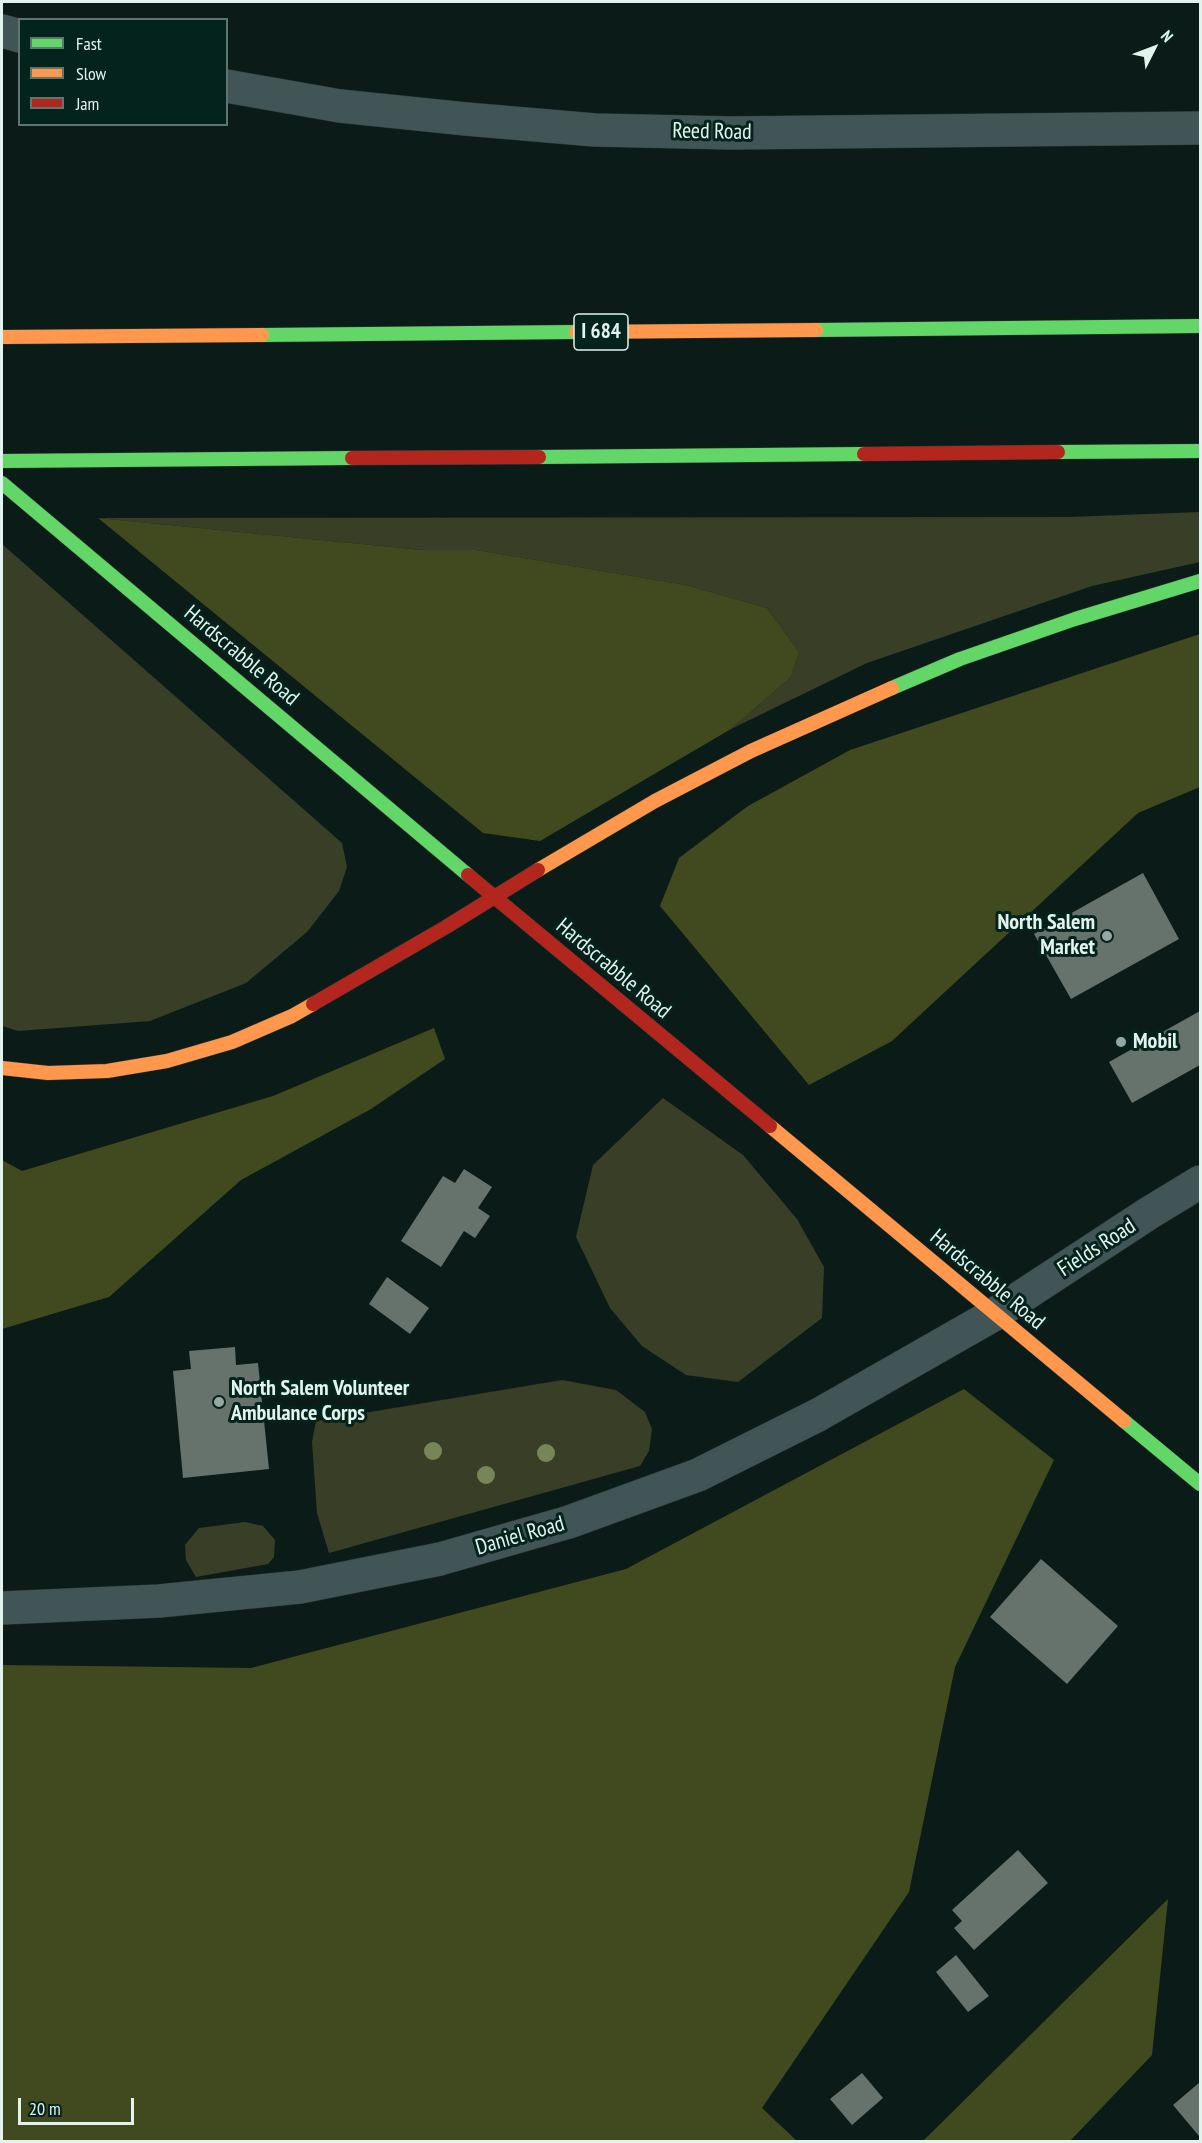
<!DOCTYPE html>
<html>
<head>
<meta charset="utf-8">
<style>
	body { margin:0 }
	#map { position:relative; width:1202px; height:2143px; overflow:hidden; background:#0b1c18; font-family:"PT Sans Narrow",sans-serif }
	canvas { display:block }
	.frame { position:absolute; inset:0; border:3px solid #e2f3ed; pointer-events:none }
	.legend { position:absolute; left:18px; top:18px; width:210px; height:108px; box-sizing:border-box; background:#04231c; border:2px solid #5d7670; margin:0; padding:8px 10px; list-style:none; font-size:18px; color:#e2f3ed }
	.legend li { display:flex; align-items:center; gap:12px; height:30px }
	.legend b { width:30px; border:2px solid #5d7670 }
	.north { position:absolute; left:1124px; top:18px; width:60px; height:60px; -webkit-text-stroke:4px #04231c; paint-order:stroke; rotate:48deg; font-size:16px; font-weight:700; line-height:24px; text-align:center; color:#e2f3ed }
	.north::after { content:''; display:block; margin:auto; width:21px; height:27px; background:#e2f3ed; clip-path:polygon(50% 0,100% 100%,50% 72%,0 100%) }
	.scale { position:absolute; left:18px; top:2098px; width:116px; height:27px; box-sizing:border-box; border:3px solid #e2f3ed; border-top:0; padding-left:8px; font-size:18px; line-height:21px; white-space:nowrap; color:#e2f3ed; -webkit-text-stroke:4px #04231c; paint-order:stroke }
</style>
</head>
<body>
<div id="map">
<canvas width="1202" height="2143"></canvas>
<div class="frame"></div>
<ul class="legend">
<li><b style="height:8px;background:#63d668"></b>Fast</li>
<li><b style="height:8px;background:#ff974d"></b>Slow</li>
<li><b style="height:8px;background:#b3261e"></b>Jam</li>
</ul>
<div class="north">N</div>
<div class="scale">20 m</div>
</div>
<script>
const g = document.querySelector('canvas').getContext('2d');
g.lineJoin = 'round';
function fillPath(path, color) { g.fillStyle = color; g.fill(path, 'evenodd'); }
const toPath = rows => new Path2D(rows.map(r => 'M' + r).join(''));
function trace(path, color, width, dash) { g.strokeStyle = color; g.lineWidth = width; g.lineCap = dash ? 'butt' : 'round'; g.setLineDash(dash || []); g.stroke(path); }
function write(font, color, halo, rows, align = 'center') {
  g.font = font + ' "PT Sans Narrow",sans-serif'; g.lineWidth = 6; g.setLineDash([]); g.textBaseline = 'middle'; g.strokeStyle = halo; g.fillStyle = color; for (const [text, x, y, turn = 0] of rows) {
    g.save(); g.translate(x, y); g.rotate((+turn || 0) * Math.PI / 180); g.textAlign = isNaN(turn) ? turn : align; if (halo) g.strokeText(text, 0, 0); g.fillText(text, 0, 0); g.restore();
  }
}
const green = toPath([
	[1200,512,1200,562,1092,586,867,663,731,729,791,677,799,652,767,608,686,585,476,550,422,550,98,518,1070,517],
	[2,544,342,843,347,867,339,891,307,932,246,983,150,1021,18,1031,2,1026],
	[663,1098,743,1155,797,1219,824,1267,822,1318,738,1382,686,1375,642,1346,610,1308,576,1237,593,1165],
	[562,1380,616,1390,645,1412,652,1429,649,1451,640,1466,329,1553,317,1513,312,1442,316,1421],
	[245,1522,263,1526,275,1540,274,1557,268,1564,196,1577,186,1560,185,1545,199,1528]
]);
const forest = toPath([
	[98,518,422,550,476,550,686,585,767,608,799,652,791,677,731,729,540,841,483,833],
	[1200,634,1200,787,1138,813,892,1041,809,1085,660,906,679,858,748,806,850,750],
	[434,1028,445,1059,371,1109,241,1180,109,1297,2,1329,2,1160,22,1171,273,1096],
	[964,1389,1054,1460,955,1667,909,1892,762,2108,797,2141,2,2141,2,1665,251,1668,626,1569],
	[1168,1899,1152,2055,1070,2141,923,2141]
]);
const building = toPath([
	[1143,873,1179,939,1071,999,1034,934],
	[1200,1011,1200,1065,1132,1103,1109,1062],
	[464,1169,492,1187,478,1208,490,1216,475,1238,464,1231,441,1267,401,1241,443,1176,455,1183],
	[387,1277,429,1308,410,1334,369,1304],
	[235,1347,236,1365,258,1363,269,1469,183,1478,173,1371,191,1369,189,1351],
	[1041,1559,1118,1626,1067,1684,990,1617],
	[1018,1850,1048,1883,974,1950,954,1928,962,1921,952,1910],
	[956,1955,989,1996,968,2012,936,1972],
	[862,2073,883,2098,852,2125,830,2099],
	[1200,2082,1200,2134,1199,2136,1173,2105]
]);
const street = toPath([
	[2,31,20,36],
	[226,86,340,106,466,119,595,130,732,133,1200,128],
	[2,1608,159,1601,300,1587,440,1559,569,1522,698,1475,818,1415,995,1314,1149,1213,1200,1182]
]);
const fast = toPath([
	[816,330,1200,326],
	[262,335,576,332],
	[1058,452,1200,451],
	[539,457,864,454],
	[2,461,352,458],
	[2,483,468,875],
	[892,688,960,659,1075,619,1200,581],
	[1124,1421,1200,1484]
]);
const slow = toPath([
	[576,332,816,330],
	[2,337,262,335],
	[538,870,655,801,751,751,892,688],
	[2,1068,48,1073,107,1071,167,1061,232,1042,292,1016,313,1004],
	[770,1126,1124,1421]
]);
const jam = toPath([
	[864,454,1058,452],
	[352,458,539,457],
	[468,875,770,1126],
	[313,1004,446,927,538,870]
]);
const trees = [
	[433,1451],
	[546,1453],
	[486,1475]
];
const markers = [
	[1107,936,6,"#97a8a2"],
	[1121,1042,6,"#97a8a2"],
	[219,1402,6,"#97a8a2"]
];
const shields = [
	[601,332,54]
];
const shieldNames = [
	["I 684",601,332]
];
const streetNames = [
	["Reed Road",712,132,1],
	["Hardscrabble Road",241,656,40],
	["Hardscrabble Road",613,969,40],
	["Fields Road",1097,1248,-33],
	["Hardscrabble Road",987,1280,40],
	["Daniel Road",520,1536,-16]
];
const poiNames = [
	["North Salem",1095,923,"right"],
	["Market",1095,948,"right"],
	["Mobil",1133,1042],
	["North Salem Volunteer",231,1389],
	["Ambulance Corps",231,1414]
];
fillPath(green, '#393f26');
fillPath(forest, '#414a1e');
fillPath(building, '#66726c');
trace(street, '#2b3835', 34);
trace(fast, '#2b3835', 15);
trace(slow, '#2b3835', 15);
trace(jam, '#2b3835', 15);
trace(street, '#415456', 33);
trace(fast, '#63d668', 14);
trace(slow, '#ff974d', 14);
trace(jam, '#b3261e', 14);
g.fillStyle = '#768658';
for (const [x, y] of trees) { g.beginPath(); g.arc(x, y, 9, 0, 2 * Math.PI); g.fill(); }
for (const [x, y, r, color] of markers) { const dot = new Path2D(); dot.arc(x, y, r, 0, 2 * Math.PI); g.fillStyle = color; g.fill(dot); trace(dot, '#04231c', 2); }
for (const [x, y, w] of shields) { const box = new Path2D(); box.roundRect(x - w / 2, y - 18, w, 36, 4.5); g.fillStyle = '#04231c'; g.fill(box); trace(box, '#e2f3ed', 1.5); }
write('bold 21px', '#e2f3ed', null, shieldNames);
write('22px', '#e2f3ed', '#04231c', streetNames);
write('bold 22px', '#e2f3ed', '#04231c', poiNames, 'left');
</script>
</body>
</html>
